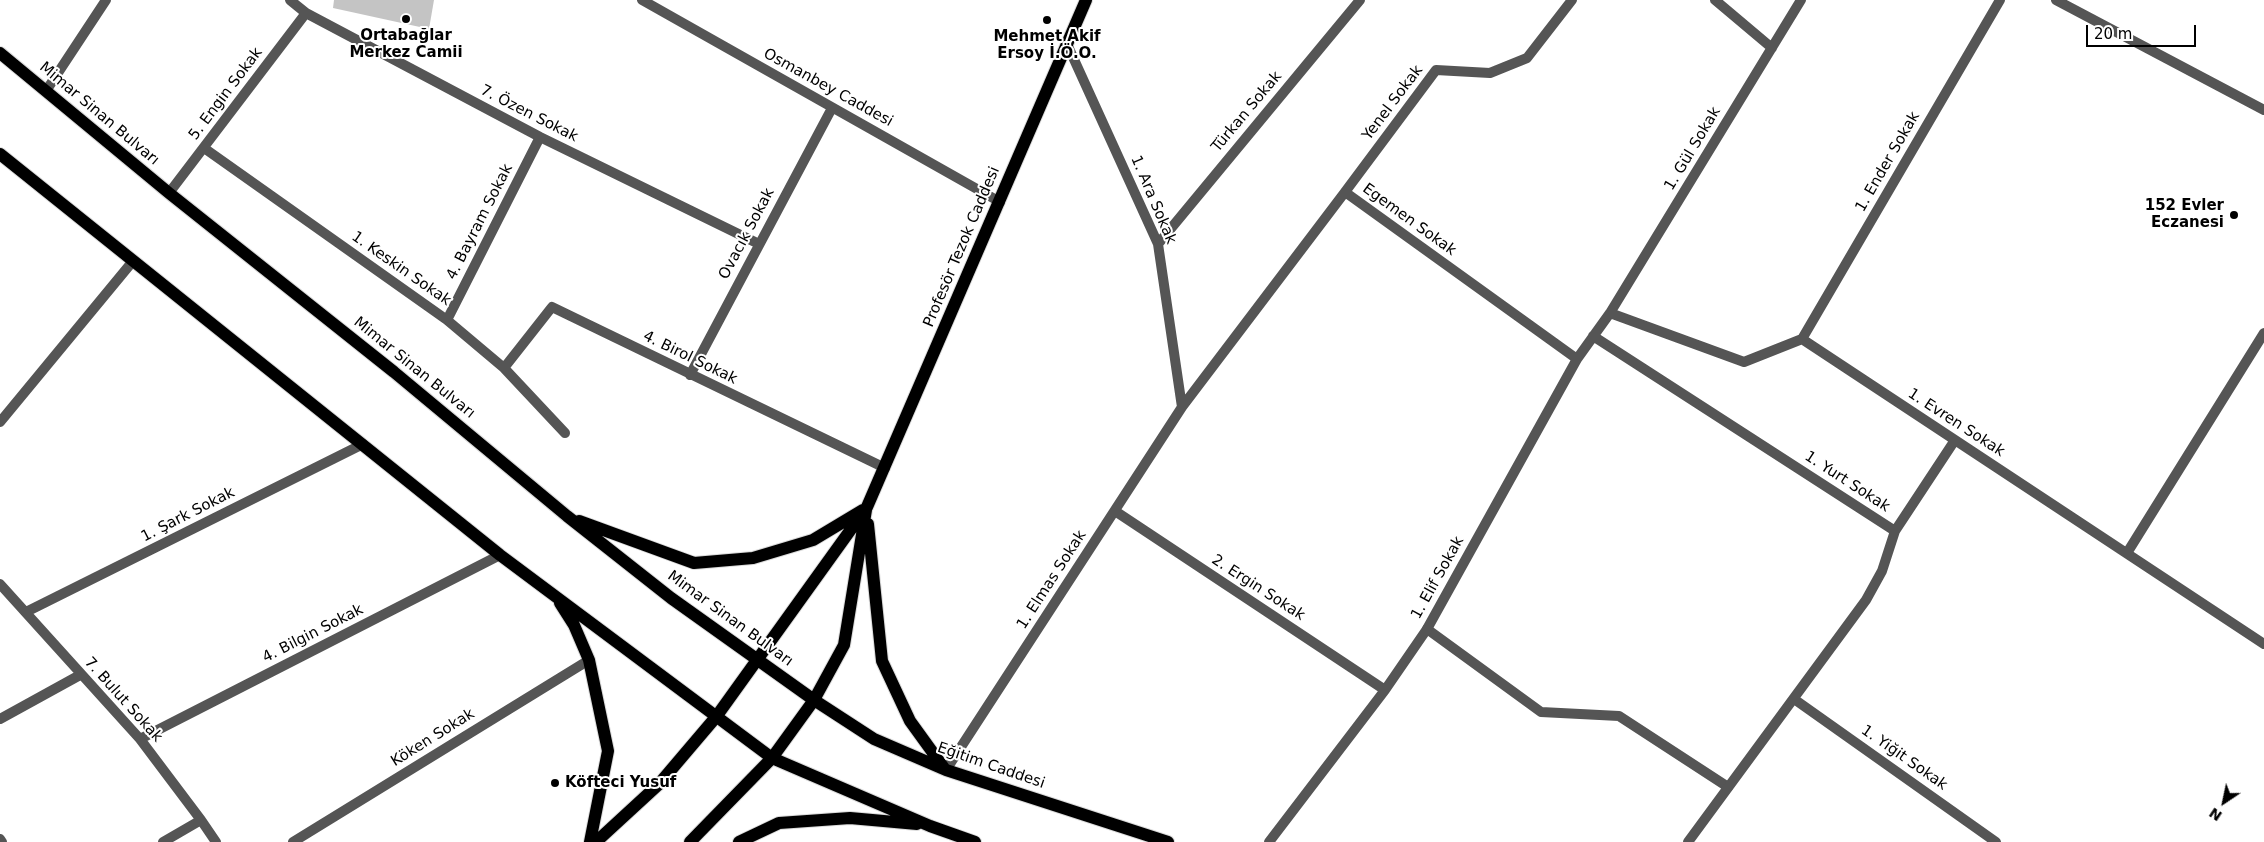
<!DOCTYPE html>
<html>
<head>
<meta charset="utf-8">
<style>
	body { margin:0 }
	#map { position:relative; width:2264px; height:842px; overflow:hidden; background:#fff; font-family:"DejaVu Sans",sans-serif }
	canvas { display:block }
	.north { position:absolute; left:2199px; top:777px; width:50px; height:50px; -webkit-text-stroke:4px #fff; paint-order:stroke; rotate:214deg; font-size:14px; font-weight:700; line-height:20px; text-align:center; color:#000 }
	.north::after { content:''; display:block; margin:auto; width:18px; height:22px; background:#000; clip-path:polygon(50% 0,100% 100%,50% 72%,0 100%) }
	.scale { position:absolute; left:2086px; top:25px; width:110px; height:22px; box-sizing:border-box; border:2px solid #000; border-top:0; padding-left:6px; font-size:15px; line-height:18px; white-space:nowrap; color:#000; -webkit-text-stroke:4px #fff; paint-order:stroke }
</style>
</head>
<body>
<div id="map">
<canvas width="2264" height="842"></canvas>
<div class="north">N</div>
<div class="scale">20 m</div>
</div>
<script>
const g = document.querySelector('canvas').getContext('2d');
g.lineJoin = 'round';
function fillPath(path, color) { g.fillStyle = color; g.fill(path, 'evenodd'); }
const toPath = rows => new Path2D(rows.map(r => 'M' + r).join(''));
function trace(path, color, width, dash) { g.strokeStyle = color; g.lineWidth = width; g.lineCap = dash ? 'butt' : 'round'; g.setLineDash(dash || []); g.stroke(path); }
function write(font, color, halo, rows, align = 'center') {
  g.font = font + ' "DejaVu Sans",sans-serif'; g.lineWidth = 4; g.setLineDash([]); g.textBaseline = 'middle'; g.strokeStyle = halo; g.fillStyle = color; for (const [text, x, y, turn = 0] of rows) {
    g.save(); g.translate(x, y); g.rotate((+turn || 0) * Math.PI / 180); g.textAlign = isNaN(turn) ? turn : align; if (halo) g.strokeText(text, 0, 0); g.fillText(text, 0, 0); g.restore();
  }
}
const building = toPath([
	[334,0,434,0,429,29,333,8]
]);
const lane = toPath([
	[1427,629,1541,712,1619,716,1728,787]
]);
const street = toPath([
	[290,0,306,13,540,137,759,244],
	[642,0,1000,202],
	[1715,0,1772,48],
	[2056,0,2264,110],
	[1067,44,1158,244,1182,407],
	[46,91,106,0],
	[204,148,447,320,504,368,565,433],
	[1345,192,1436,70,1490,73,1527,58,1572,0],
	[169,193,306,13],
	[1158,244,1360,0],
	[1610,313,1744,362,1802,339,2264,644],
	[447,320,540,137],
	[1593,336,1895,531,1882,571,1866,600,1688,842],
	[1802,339,2000,0],
	[504,368,552,307,885,468],
	[690,375,832,108],
	[0,422,133,261],
	[1115,511,1385,690],
	[1895,531,1955,440],
	[2127,553,2264,333],
	[0,584,140,739,201,820,216,842],
	[26,612,363,444],
	[1794,699,1996,842],
	[0,719,80,675],
	[140,739,500,555],
	[946,770,1182,407,1345,192,1577,359],
	[0,839,2,842],
	[163,842,201,820],
	[293,842,589,660],
	[1269,842,1385,690,1427,629,1577,359,1610,313,1801,0]
]);
const primary = toPath([
	[0,53,169,193,394,372,567,516,671,598,814,700,874,739,946,770,1168,842],
	[0,154,500,555,772,758,930,826,975,842],
	[579,521,694,563,753,558,813,540,863,510],
	[868,524,882,661,910,721,944,768],
	[560,603,574,625,589,660,608,751,590,842],
	[596,842,659,784,716,717,867,507,1086,0],
	[690,842,772,758,814,700,844,645,866,510],
	[739,842,779,823,850,818,917,824]
]);
const markers = [
	[406,19,5,"#000"],
	[1047,20,5,"#000"],
	[2234,215,5,"#000"],
	[555,783,5,"#000"]
];
const poiNames = [
	["Ortabağlar",406,36],
	["Merkez Camii",406,53],
	["Mehmet Akif",1047,37],
	["Ersoy İ.Ö.O.",1047,54],
	["152 Evler",2224,206,"right"],
	["Eczanesi",2224,223,"right"],
	["Köfteci Yusuf",565,783,"left"]
];
const streetNames = [
	["Osmanbey Caddesi",828,88,29],
	["5. Engin Sokak",226,94,-53],
	["Yenel Sokak",1393,103,-53],
	["Türkan Sokak",1247,112,-50],
	["Mimar Sinan Bulvarı",99,114,40],
	["7. Özen Sokak",529,114,27],
	["1. Gül Sokak",1693,149,-59],
	["1. Ender Sokak",1888,162,-60],
	["1. Ara Sokak",1153,200,67],
	["Egemen Sokak",1409,220,36],
	["4. Bayram Sokak",480,222,-63],
	["Ovacık Sokak",747,234,-62],
	["Profesör Tezok Caddesi",962,247,-67],
	["1. Keskin Sokak",401,269,35],
	["4. Birol Sokak",690,358,26],
	["Mimar Sinan Bulvarı",414,368,39],
	["1. Evren Sokak",1956,423,33],
	["1. Yurt Sokak",1847,482,33],
	["1. Şark Sokak",188,515,-27],
	["1. Elif Sokak",1438,578,-61],
	["1. Elmas Sokak",1052,580,-57],
	["2. Ergin Sokak",1258,588,33],
	["Mimar Sinan Bulvarı",730,619,36],
	["4. Bilgin Sokak",313,634,-27],
	["7. Bulut Sokak",123,700,48],
	["Köken Sokak",433,738,-32],
	["1. Yiğit Sokak",1904,758,35],
	["Eğitim Caddesi",991,766,19]
];
fillPath(building, '#c4c4c4');
trace(primary, '#dbdbdb', 14);
trace(lane, '#555', 10);
trace(street, '#555', 10);
trace(primary, '#000', 12);
for (const [x, y, r, color] of markers) { const dot = new Path2D(); dot.arc(x, y, r, 0, 2 * Math.PI); g.fillStyle = color; g.fill(dot); trace(dot, '#fff', 2); }
write('bold 15px', '#000', '#fff', poiNames);
write('15px', '#000', '#fff', streetNames);
</script>
</body>
</html>
